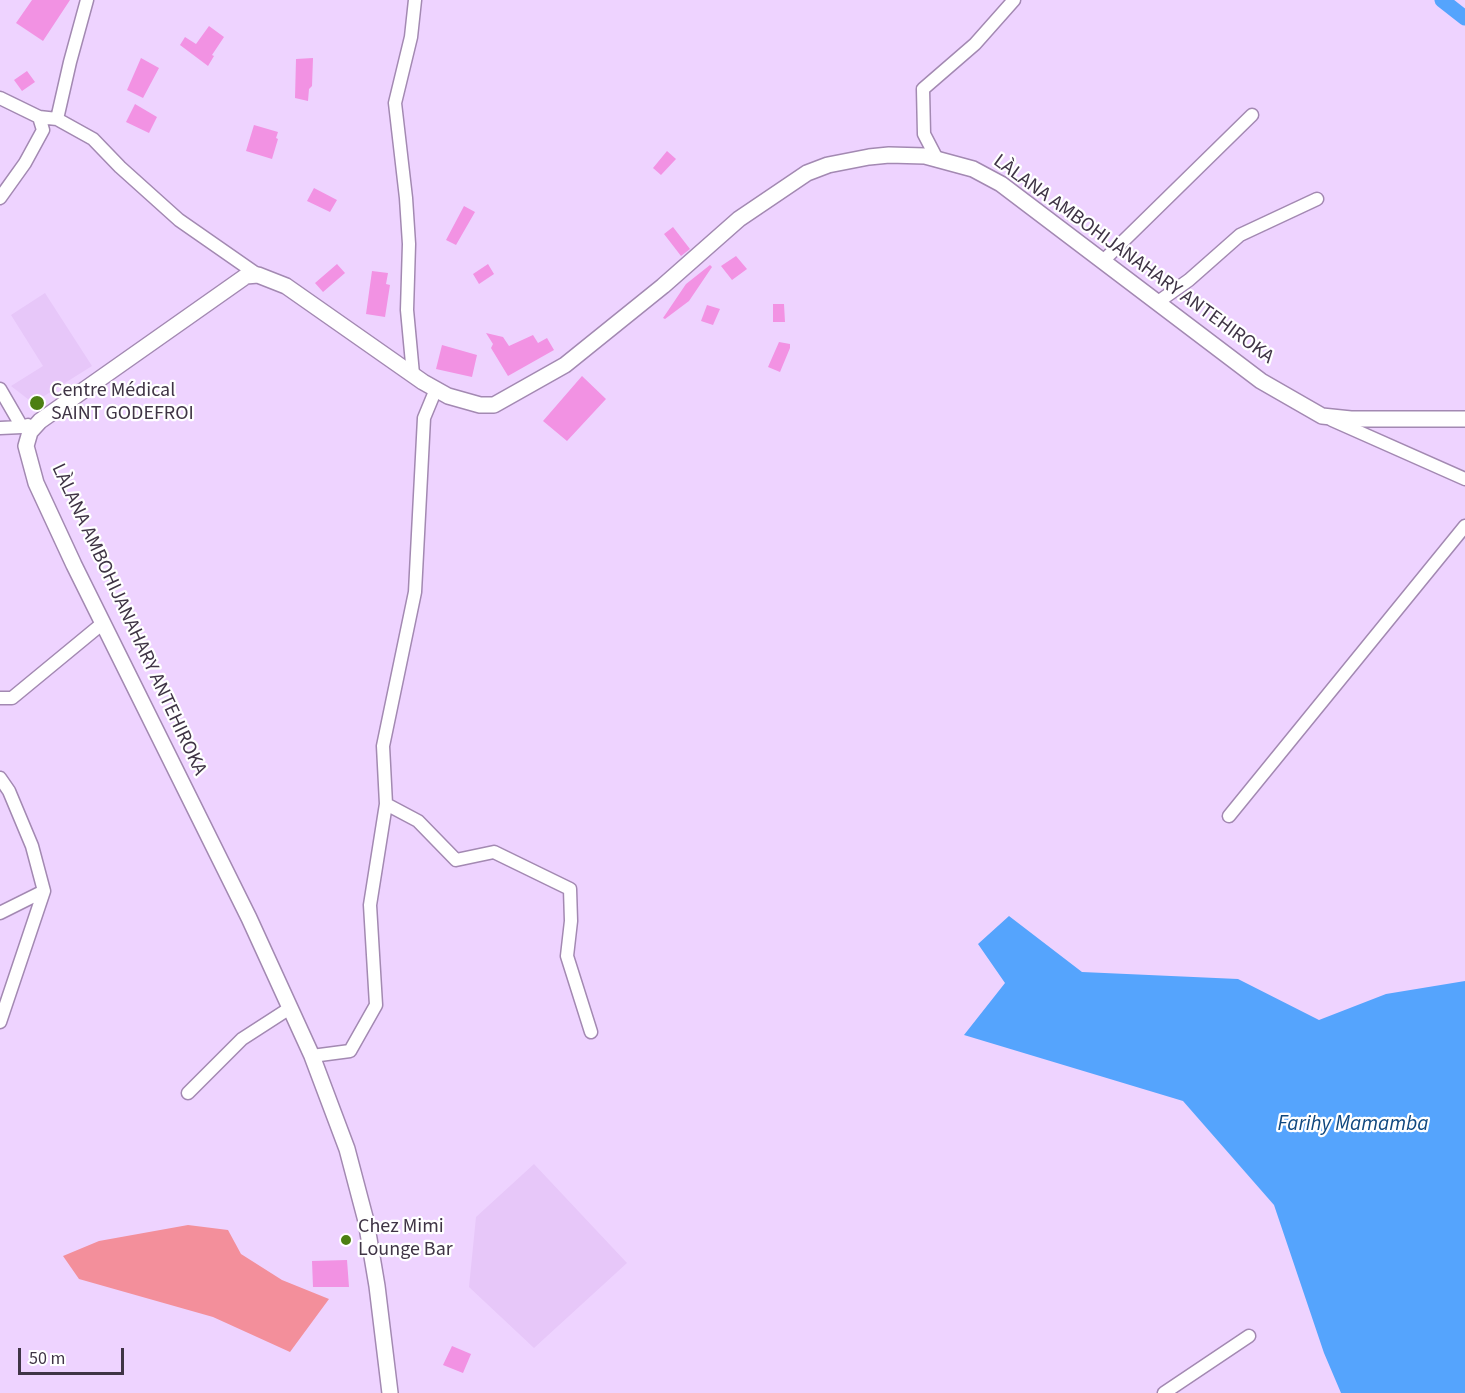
<!DOCTYPE html>
<html>
<head>
<meta charset="utf-8">
<style>
	body { margin:0 }
	#map { position:relative; width:1465px; height:1393px; overflow:hidden; background:#eed3ff; font-family:"Source Sans 3",sans-serif }
	canvas { display:block }
	.scale { position:absolute; left:18px; top:1348px; width:106px; height:27px; box-sizing:border-box; border:3px solid #3f3445; border-top:0; padding-left:8px; font-size:18px; line-height:21px; white-space:nowrap; color:#3f3445; -webkit-text-stroke:4px #fff; paint-order:stroke }
</style>
</head>
<body>
<div id="map">
<canvas width="1465" height="1393"></canvas>
<div class="scale">50 m</div>
</div>
<script>
const g = document.querySelector('canvas').getContext('2d');
g.lineJoin = 'round';
function fillPath(path, color) { g.fillStyle = color; g.fill(path, 'evenodd'); }
const toPath = rows => new Path2D(rows.map(r => 'M' + r).join(''));
function trace(path, color, width, dash) { g.strokeStyle = color; g.lineWidth = width; g.lineCap = dash ? 'butt' : 'round'; g.setLineDash(dash || []); g.stroke(path); }
function write(font, color, halo, rows, align = 'center') {
  g.font = font + ' "Source Sans 3",sans-serif'; g.lineWidth = 4.5; g.setLineDash([]); g.textBaseline = 'middle'; g.strokeStyle = halo; g.fillStyle = color; for (const [text, x, y, turn = 0] of rows) {
    g.save(); g.translate(x, y); g.rotate((+turn || 0) * Math.PI / 180); g.textAlign = isNaN(turn) ? turn : align; if (halo) g.strokeText(text, 0, 0); g.fillText(text, 0, 0); g.restore();
  }
}
const built = toPath([
	[45,293,92,366,33,403,11,386,43,366,11,315],
	[534,1164,627,1263,534,1348,469,1287,476,1217]
]);
const forest = toPath([
	[188,1225,228,1230,241,1254,282,1280,329,1299,290,1352,213,1317,79,1279,63,1256,99,1241]
]);
const water = toPath([
	[1009,916,1082,972,1238,979,1319,1020,1386,994,1465,981,1465,1393,1341,1393,1324,1353,1274,1205,1183,1101,964,1035,1005,983,978,944]
]);
const canal = toPath([
	[1442,0,1465,18]
]);
const building = toPath([
	[32,0,70,0,43,41,16,23],
	[209,26,224,37,212,55,214,56,208,66,180,45,185,37,196,44],
	[141,58,159,68,143,98,127,90],
	[313,58,312,86,309,89,308,101,295,98,296,59],
	[27,71,35,82,22,91,14,80],
	[135,104,157,117,149,133,126,122],
	[254,125,278,132,276,138,278,139,272,159,246,151],
	[667,151,676,159,661,175,653,168],
	[314,188,337,200,330,212,307,201],
	[464,206,475,212,456,245,446,240],
	[673,227,690,249,681,256,664,234],
	[736,256,747,269,732,280,721,266],
	[337,264,345,273,323,292,315,283],
	[488,264,494,274,479,284,473,274],
	[710,265,712,267,689,301,665,319,663,318,686,284],
	[372,271,388,273,386,284,390,285,385,317,366,314],
	[773,304,784,304,785,322,773,322],
	[707,305,720,309,713,325,701,321],
	[486,333,503,337,509,346,533,335,538,343,547,338,554,350,508,376,491,348,493,344],
	[779,342,790,344,790,348,780,372,768,367],
	[442,345,477,355,472,377,436,369],
	[582,376,606,399,567,441,543,421],
	[347,1260,349,1287,313,1287,312,1261],
	[452,1346,471,1354,463,1373,443,1365]
]);
const minor = toPath([
	[0,98,39,117,57,119,93,139,120,167,179,220,258,275],
	[57,119,70,62,87,0],
	[937,159,924,134,923,89,975,44,1014,0],
	[0,198,25,163,43,130,39,117],
	[1103,261,1252,115],
	[1158,302,1189,280,1240,235,1317,199],
	[413,374,407,310,409,244,406,198,395,103,411,37,415,0],
	[0,389,22,427],
	[1332,420,1465,479],
	[0,428,22,427,28,425],
	[0,698,12,698,103,623],
	[0,778,9,791,32,846,44,891,0,1022],
	[386,804,418,821,456,860,494,852,570,889,571,921,567,956,591,1032],
	[1229,816,1465,526],
	[0,913,44,891],
	[312,1056,350,1051,376,1005,370,905,386,804,383,746,415,592,424,418,436,389],
	[188,1093,242,1039,290,1008],
	[1164,1393,1249,1336]
]);
const tertiary = toPath([
	[390,1393,377,1286,366,1221,347,1149,312,1056,249,918,74,565,36,483,26,446,30,432,40,421,246,276,258,275,286,286,423,382,448,396,480,405,494,405,565,365,663,286,739,219,807,173,828,165,869,157,889,155,925,156,973,169,1001,184,1261,381,1322,416,1351,419,1465,419]
]);
const markers = [
	[37,403,8,"#4c7f12"],
	[346,1240,6,"#4c7f12"]
];
const streetNames = [
	["LÀLANA AMBOHIJANAHARY ANTEHIROKA",1133,260,36],
	["LÀLANA AMBOHIJANAHARY ANTEHIROKA",128,620,65]
];
const poiNames = [
	["Centre Médical",51,392],
	["SAINT GODEFROI",51,415],
	["Chez Mimi",358,1228],
	["Lounge Bar",358,1251]
];
const waterNames = [
	["Farihy Mamamba",1353,1125]
];
fillPath(built, '#e7c7f9');
fillPath(forest, '#f38f9b');
fillPath(water, '#55a4fd');
trace(canal, '#55a4fd', 15);
fillPath(building, '#f292e3');
trace(minor, '#a389b2', 15);
trace(tertiary, '#a389b2', 18);
trace(minor, '#fff', 12);
trace(tertiary, '#fff', 15);
for (const [x, y, r, color] of markers) { const dot = new Path2D(); dot.arc(x, y, r, 0, 2 * Math.PI); g.fillStyle = color; g.fill(dot); trace(dot, '#fff', 2); }
write('20px', '#3f3445', '#fff', streetNames);
write('20px', '#3f3445', '#fff', poiNames, 'left');
write('italic 21px', '#10487f', '#fff', waterNames);
</script>
</body>
</html>
